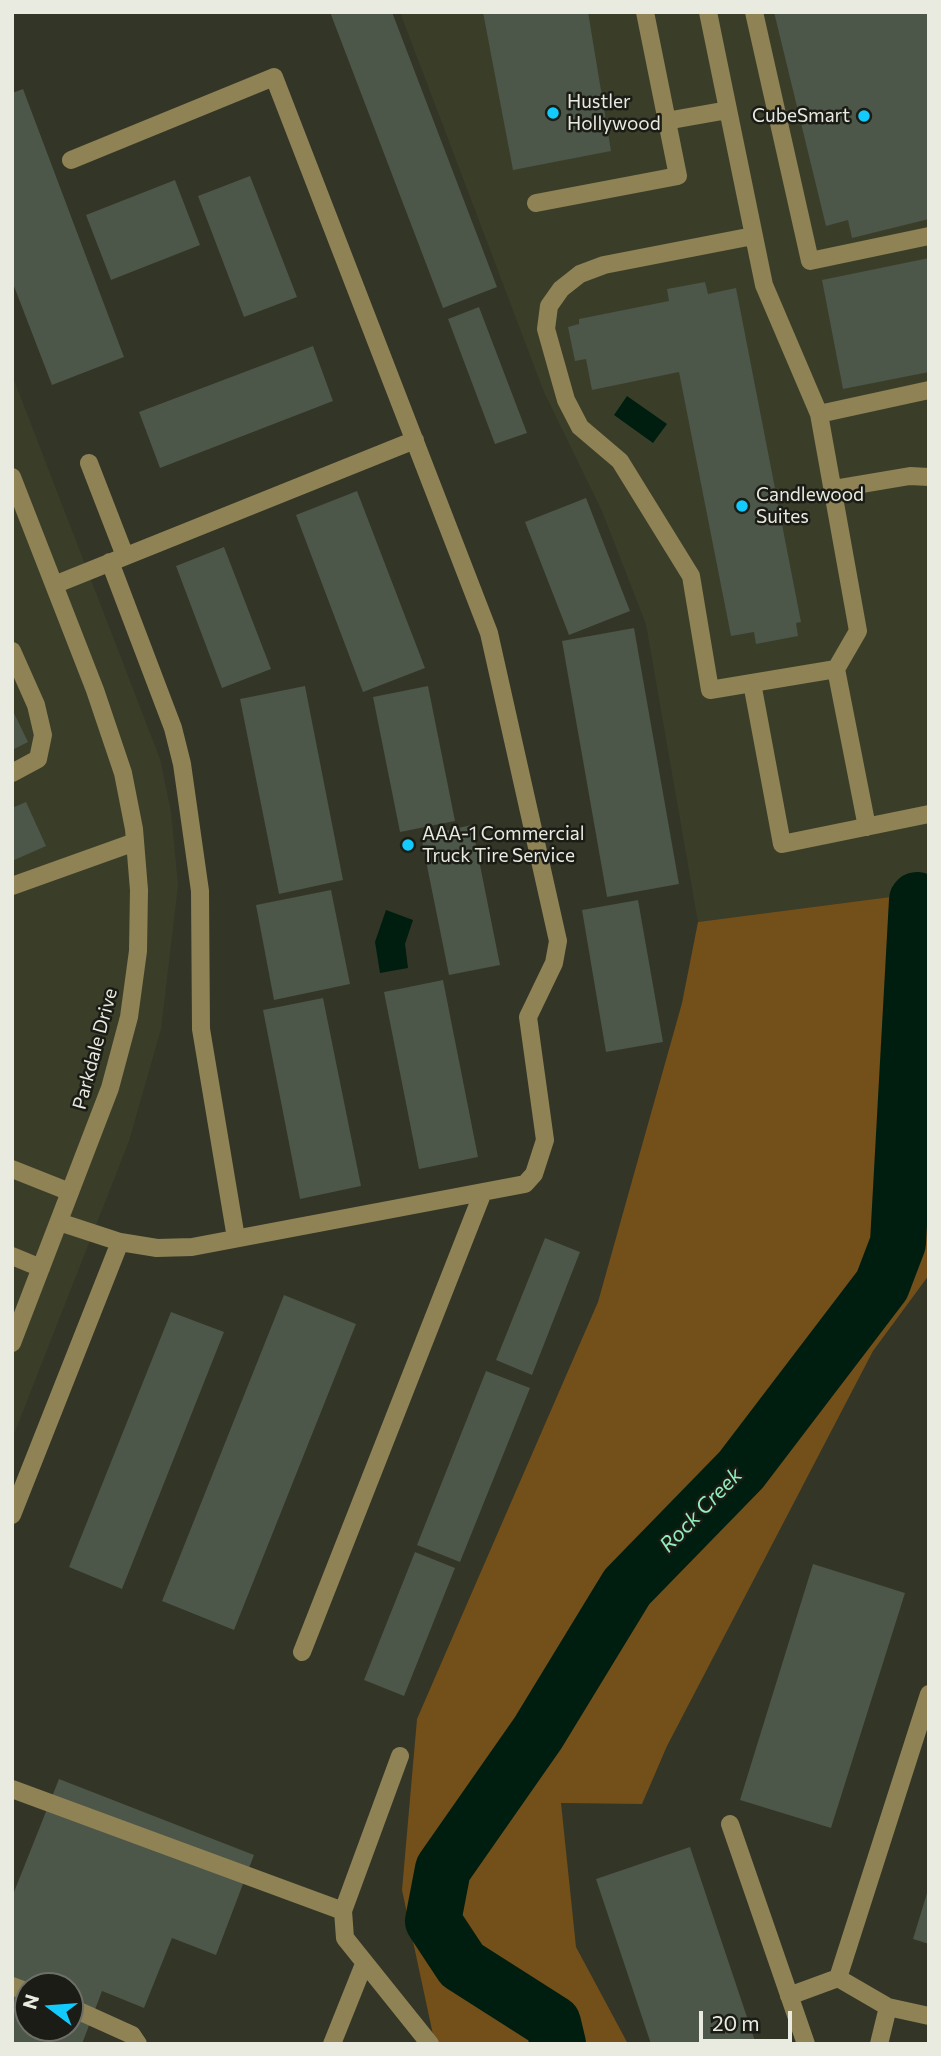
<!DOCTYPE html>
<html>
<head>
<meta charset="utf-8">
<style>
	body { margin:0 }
	#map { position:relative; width:941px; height:2056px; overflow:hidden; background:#333527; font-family:Commissioner,sans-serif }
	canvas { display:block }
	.frame { position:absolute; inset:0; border:14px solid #e9ebe1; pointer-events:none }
	.north { position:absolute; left:14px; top:1972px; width:70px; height:70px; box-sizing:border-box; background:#1b1c15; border:2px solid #6d6f67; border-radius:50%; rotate:286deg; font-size:19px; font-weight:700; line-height:28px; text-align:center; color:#e9ebe1 }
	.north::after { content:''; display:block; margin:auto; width:24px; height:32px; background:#12cafb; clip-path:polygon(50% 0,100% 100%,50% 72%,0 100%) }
	.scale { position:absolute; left:699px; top:2011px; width:93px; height:32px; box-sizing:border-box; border:4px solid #e9ebe1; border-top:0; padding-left:9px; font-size:21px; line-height:24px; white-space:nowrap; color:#e9ebe1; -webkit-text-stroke:5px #1b1c15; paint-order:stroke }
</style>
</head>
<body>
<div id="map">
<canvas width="941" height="2056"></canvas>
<div class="frame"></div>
<div class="north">N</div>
<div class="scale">20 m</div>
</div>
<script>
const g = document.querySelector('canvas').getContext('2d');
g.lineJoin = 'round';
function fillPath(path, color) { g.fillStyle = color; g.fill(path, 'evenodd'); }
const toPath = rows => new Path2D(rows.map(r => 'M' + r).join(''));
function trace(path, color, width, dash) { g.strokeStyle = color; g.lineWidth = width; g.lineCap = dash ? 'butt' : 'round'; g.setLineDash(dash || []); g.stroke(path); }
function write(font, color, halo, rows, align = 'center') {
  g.font = font + ' Commissioner,sans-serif'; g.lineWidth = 5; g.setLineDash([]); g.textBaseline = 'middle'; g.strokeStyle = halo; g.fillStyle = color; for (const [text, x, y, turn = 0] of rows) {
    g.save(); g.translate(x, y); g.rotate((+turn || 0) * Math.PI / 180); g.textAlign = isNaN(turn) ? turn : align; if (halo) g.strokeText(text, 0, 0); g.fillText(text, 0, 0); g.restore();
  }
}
const built = toPath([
	[400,12,929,12,929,892,698,922,646,624,602,511,544,392],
	[12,375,160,759,171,812,178,885,161,1029,129,1141,12,1439]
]);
const green = toPath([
	[929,892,929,1275,873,1351,667,1746,642,1804,561,1803,576,1947,628,2044,435,2044,402,1890,417,1719,598,1302,682,1003,698,922]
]);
const water = toPath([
	[627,396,667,424,653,443,614,415],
	[386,910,413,920,405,944,408,968,380,973,375,942]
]);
const river = toPath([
	[558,2044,553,2023,462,1965,433,1921,443,1869,538,1733,627,1587,741,1470,882,1285,898,1243,917,900]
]);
const building = toPath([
	[330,12,392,12,497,287,443,308],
	[483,12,588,12,611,151,513,170],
	[774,12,929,12,929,219,852,238,848,220,826,226],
	[23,89,124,357,52,385,12,281,12,93],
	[250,176,297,297,244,317,198,196],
	[175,180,200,245,111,280,86,215],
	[929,258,929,372,843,389,822,280],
	[705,282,708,294,736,288,801,622,796,623,798,636,756,644,754,632,731,636,679,372,592,390,586,359,575,361,568,327,579,324,579,319,669,301,667,289],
	[479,307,527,433,495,444,448,319],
	[313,346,333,401,160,468,139,412],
	[357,491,425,668,363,692,296,515],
	[586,498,630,611,569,635,525,522],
	[224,547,271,669,222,688,176,566],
	[634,628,679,884,607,897,562,641],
	[305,686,343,880,279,894,240,699],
	[428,686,455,821,400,832,373,697],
	[12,709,28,742,12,750],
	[26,802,46,846,12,861,12,808],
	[472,825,500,965,449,975,421,836],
	[331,890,350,984,274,1000,256,905],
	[638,900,663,1042,606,1052,582,910],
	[443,980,478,1157,419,1169,384,992],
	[323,998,361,1186,300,1199,263,1010],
	[545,1238,580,1252,532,1375,496,1360],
	[284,1295,356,1324,234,1630,162,1601],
	[171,1312,224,1332,122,1589,69,1567],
	[486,1371,530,1388,460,1562,417,1545],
	[415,1552,455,1568,404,1696,364,1680],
	[813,1564,905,1593,831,1828,740,1800],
	[59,1779,254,1855,216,1955,172,1938,144,2008,102,1991,82,2044,12,2044,12,1897],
	[28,1986,70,1986,70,2028,28,2028],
	[690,1847,756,2044,651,2044,596,1879],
	[928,1890,929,1890,929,1944,913,1939]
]);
const minor = toPath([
	[708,12,764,285,819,414,858,631,836,669,867,827],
	[754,12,810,261,929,236],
	[666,121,728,110],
	[536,203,678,176,645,12],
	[753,236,604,265,580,274,561,289,549,306,546,329,566,400,580,427,620,461,691,576,710,690,836,669],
	[819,414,929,390],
	[89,463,125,556],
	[12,477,95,690,123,773,134,829,139,890,138,951,129,1017,110,1088,12,1343],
	[833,489,910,476,929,477],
	[110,562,173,728,182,764,200,891,201,1029,236,1238],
	[54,585,415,440],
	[12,651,36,705,43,735,38,759,12,773],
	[752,683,782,844,929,814],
	[12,886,135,842],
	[12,1169,70,1192],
	[59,1222,120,1242,157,1248,192,1247,525,1184,534,1174,545,1140,528,1017,554,963,558,941,489,633,274,77,71,160],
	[12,1256,41,1268],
	[12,1515,120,1242],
	[302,1652,483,1192],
	[929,1694,838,1978,888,2007,929,2016],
	[400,1756,343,1911,345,1938,430,2044],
	[12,1789,343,1911],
	[730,1824,806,2044],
	[12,1986,28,1992],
	[789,1996,838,1978],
	[70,2007,132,2035,138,2044],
	[332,2044,364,1964],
	[879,2044,888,2007]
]);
const markers = [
	[553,113,7,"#12cafb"],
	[864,116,7,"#12cafb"],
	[742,506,7,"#12cafb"],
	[408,845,7,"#12cafb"]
];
const poiNames = [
	["Hustler",567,102],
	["Hollywood",567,124],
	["CubeSmart",850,116,"right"],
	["Candlewood",756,495],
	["Suites",756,517],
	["AAA-1 Commercial",422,834],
	["Truck Tire Service",422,856]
];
const streetNames = [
	["Parkdale Drive",95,1049,-75]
];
const waterNames = [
	["Rock Creek",701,1510,-46]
];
fillPath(built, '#3a3e29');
fillPath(green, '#734f1a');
fillPath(water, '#001e0f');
trace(river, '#001e0f', 56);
fillPath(building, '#4c5649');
trace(minor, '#8f8255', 18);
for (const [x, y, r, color] of markers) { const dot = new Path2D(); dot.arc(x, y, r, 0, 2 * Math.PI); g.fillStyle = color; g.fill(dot); trace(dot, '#1b1c15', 2.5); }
write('19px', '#e9ebe1', '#1b1c15', poiNames, 'left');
write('19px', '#e9ebe1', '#1b1c15', streetNames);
write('italic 21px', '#92eebc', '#1b1c15', waterNames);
</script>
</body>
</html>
